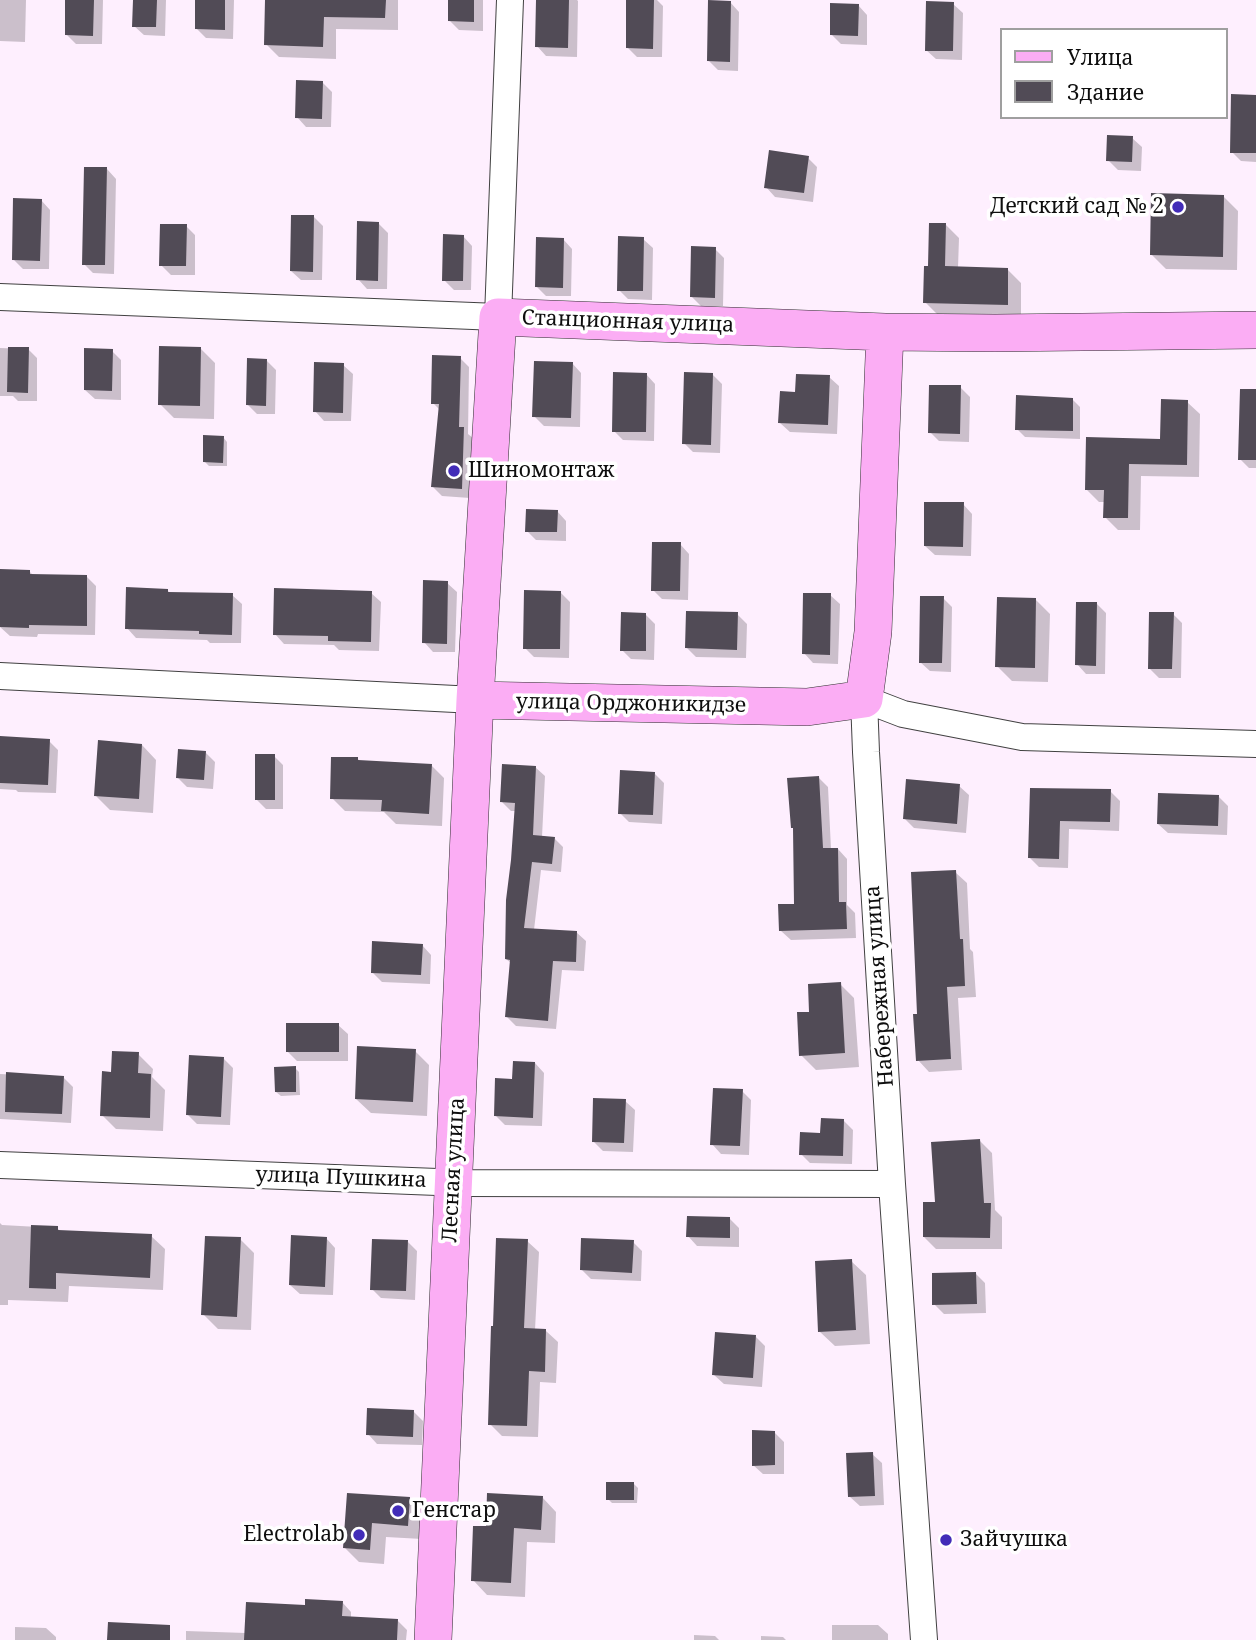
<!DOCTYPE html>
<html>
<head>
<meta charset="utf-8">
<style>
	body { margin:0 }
	#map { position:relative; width:1256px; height:1640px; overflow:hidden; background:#feeffe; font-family:"Noto Serif",serif }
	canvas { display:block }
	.legend { position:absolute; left:1000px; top:28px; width:228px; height:91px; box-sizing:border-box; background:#fff; border:2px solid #9f9f9f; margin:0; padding:9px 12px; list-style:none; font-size:21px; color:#0e0e0e }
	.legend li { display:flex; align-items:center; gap:14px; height:35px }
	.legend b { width:35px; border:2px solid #9f9f9f }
</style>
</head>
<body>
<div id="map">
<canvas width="1256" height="1640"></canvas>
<ul class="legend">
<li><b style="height:9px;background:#fbadf4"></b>Улица</li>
<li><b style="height:19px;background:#514b56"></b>Здание</li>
</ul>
</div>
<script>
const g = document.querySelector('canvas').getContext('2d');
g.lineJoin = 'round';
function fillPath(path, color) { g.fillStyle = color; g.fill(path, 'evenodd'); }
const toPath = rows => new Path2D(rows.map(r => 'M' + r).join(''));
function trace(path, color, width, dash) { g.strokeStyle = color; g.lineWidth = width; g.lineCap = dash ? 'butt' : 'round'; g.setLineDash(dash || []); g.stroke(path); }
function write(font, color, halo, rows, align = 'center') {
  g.font = font + ' "Noto Serif",serif'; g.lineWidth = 7; g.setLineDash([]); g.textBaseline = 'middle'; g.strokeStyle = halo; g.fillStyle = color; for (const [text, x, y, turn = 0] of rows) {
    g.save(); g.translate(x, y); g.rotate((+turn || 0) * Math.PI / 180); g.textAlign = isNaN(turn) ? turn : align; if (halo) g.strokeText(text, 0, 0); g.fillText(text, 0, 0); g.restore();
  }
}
const shadow = toPath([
	[0,0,26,0,25,42,0,41],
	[67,0,103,0,102,44,76,44,66,34],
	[135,0,166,0,165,36,144,35,134,26],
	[197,0,234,0,233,39,206,38,196,28],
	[267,0,398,0,398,30,336,29,336,59,279,57,266,44],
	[450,0,483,0,483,31,459,30,450,21],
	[538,0,577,0,578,1,577,57,546,56,537,46],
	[628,0,657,0,663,6,662,57,637,57,627,47],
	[730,2,739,12,738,71,718,70,709,61],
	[953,4,963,13,962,60,936,59,926,50],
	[858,5,867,15,867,45,841,44,832,35],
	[322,82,332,92,331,127,306,127,297,117],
	[1256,97,1256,162,1241,161,1232,152],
	[1132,138,1142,147,1141,171,1118,170,1108,160],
	[808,158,817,167,813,202,775,197,766,187],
	[107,169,116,179,114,274,93,273,84,264],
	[1224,197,1238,211,1237,270,1166,269,1151,254],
	[41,200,50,210,49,269,23,269,14,260],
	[314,217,323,226,322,280,301,280,291,271],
	[379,224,388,233,387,289,367,289,358,279],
	[946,225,959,238,958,268,1008,270,1021,283,1021,318,939,316,925,302,929,268],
	[186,226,195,235,195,275,171,275,161,265],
	[463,236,472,246,471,290,454,290,444,280],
	[563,239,572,249,571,296,546,296,536,286],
	[643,239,653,248,652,300,628,299,619,290],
	[715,249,724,258,723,306,701,306,691,296],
	[0,348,28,349,37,358,37,401,18,401,13,396,0,396],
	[200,348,215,363,214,419,174,418,160,404],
	[112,351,121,360,121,400,95,399,85,390],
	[460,358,469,367,468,434,473,438,470,498,442,496,433,487,440,410,433,403],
	[267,361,276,370,275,414,257,414,247,404],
	[572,363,581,373,580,427,544,426,534,416],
	[343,365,353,374,351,421,324,421,315,411],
	[646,374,655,384,654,441,623,440,614,431],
	[712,374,722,384,720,453,693,452,684,443],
	[829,377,839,386,837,434,790,432,780,423,796,393],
	[960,387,970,397,969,442,939,441,930,432],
	[1072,399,1080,407,1080,439,1025,437,1017,429],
	[1187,402,1200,414,1199,477,1141,476,1140,530,1118,530,1105,517,1105,502,1099,502,1086,489,1162,441],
	[1256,405,1256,468,1249,468,1240,459],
	[223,437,227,442,227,466,209,466,204,461],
	[963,504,972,514,971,556,935,555,925,546],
	[557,511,566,521,566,541,536,540,527,531],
	[680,544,689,554,688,600,662,599,653,590],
	[29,571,34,576,87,577,96,586,95,635,38,634,37,637,10,636,0,627],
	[447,583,457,592,455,652,433,652,424,642],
	[167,590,171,594,232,595,242,604,241,643,210,643,207,640,136,638,127,628],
	[560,592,570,602,569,658,534,657,525,648],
	[371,593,381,602,379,651,339,650,334,645,284,644,275,634],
	[830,595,840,604,838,664,813,663,804,653],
	[943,598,952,607,951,672,930,671,920,662],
	[1035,599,1050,614,1048,682,1012,681,997,666],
	[1097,604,1106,613,1105,674,1086,674,1077,664],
	[737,614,747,624,746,658,696,657,687,648],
	[1173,614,1182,623,1181,678,1159,678,1149,668],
	[646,615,655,624,654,660,631,659,622,650],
	[0,738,49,741,58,750,56,793,18,792,16,790,0,789],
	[142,745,156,760,153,813,110,810,96,796],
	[205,752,215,762,213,789,187,787,177,777],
	[274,756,283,765,283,809,266,809,256,799],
	[358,759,360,762,431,765,444,778,442,826,396,824,384,812,345,811,332,798],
	[535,767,545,776,542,837,554,838,563,847,561,872,541,870,534,930,576,932,586,941,584,971,562,970,556,1029,516,1026,507,1017,511,963,506,959,517,811,511,811,502,802],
	[655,774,664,783,662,824,629,822,620,813],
	[819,778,828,787,831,849,838,849,847,859,847,905,855,913,856,938,791,940,781,931,796,905,795,830,792,827],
	[959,786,969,795,966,833,914,828,905,819],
	[1032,790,1110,791,1120,801,1119,831,1069,829,1068,868,1039,867,1030,858],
	[1218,796,1228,806,1227,835,1168,833,1158,824],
	[955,872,967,883,970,949,973,952,976,997,958,998,962,1070,929,1072,918,1060,919,1015],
	[422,945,431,955,430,984,382,982,373,973],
	[840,984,854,998,859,1067,816,1070,801,1055,811,1013],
	[338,1025,348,1034,348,1061,297,1061,287,1051],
	[415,1051,429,1065,427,1116,371,1113,356,1099],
	[138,1054,153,1069,152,1077,165,1090,163,1131,116,1129,102,1115,113,1074],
	[223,1058,233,1068,230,1125,197,1124,188,1115],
	[535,1063,544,1073,542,1126,505,1125,495,1115,513,1081],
	[295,1068,299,1072,300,1095,281,1096,276,1092],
	[0,1074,63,1077,73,1087,71,1123,0,1119],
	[742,1091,751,1100,749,1155,721,1154,712,1144],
	[625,1101,635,1110,633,1152,603,1151,593,1141],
	[844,1121,853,1130,852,1164,810,1163,801,1154,822,1135],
	[980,1141,992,1153,995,1210,1002,1217,1002,1249,936,1249,924,1237,936,1204],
	[730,1219,739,1228,739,1247,697,1246,688,1236],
	[0,1223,2,1225,57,1228,61,1232,151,1236,165,1249,163,1290,69,1286,68,1302,8,1300,8,1305,0,1305],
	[326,1238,335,1248,333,1295,300,1294,290,1285],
	[240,1239,254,1253,251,1330,218,1329,203,1314],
	[527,1241,539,1252,535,1330,546,1331,558,1342,556,1383,540,1382,538,1437,502,1436,490,1424],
	[408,1242,417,1251,415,1300,381,1298,372,1289],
	[633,1242,642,1251,641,1281,591,1279,582,1270],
	[851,1261,866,1275,870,1344,835,1346,820,1332],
	[976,1274,985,1283,986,1313,944,1314,934,1304],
	[755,1336,765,1346,762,1387,724,1384,714,1375],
	[413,1411,423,1421,422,1445,377,1444,368,1434],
	[774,1432,784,1442,784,1474,763,1474,753,1465],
	[872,1454,882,1463,884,1505,860,1506,850,1497],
	[633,1483,638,1488,637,1503,612,1503,608,1499],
	[349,1495,409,1499,423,1514,422,1539,386,1537,384,1564,359,1562,345,1548],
	[542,1497,556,1512,555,1543,527,1542,525,1597,487,1595,473,1580,488,1528],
	[342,1602,351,1612,351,1619,397,1620,407,1630,406,1640,186,1640,186,1631,246,1633,306,1606],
	[832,1625,878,1625,888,1634,888,1640,832,1640],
	[15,1627,46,1628,56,1637,56,1640,15,1640],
	[694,1635,715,1636,719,1640,694,1640],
	[761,1636,783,1637,786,1640,761,1640]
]);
const building = toPath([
	[65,0,94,0,93,36,65,35],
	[133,0,157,0,156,27,132,27],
	[195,0,225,0,225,30,195,29],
	[265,0,386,0,385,18,324,17,323,47,264,45],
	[448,0,474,0,474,22,448,21],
	[536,0,569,0,568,48,535,47],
	[626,0,654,0,653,49,626,48],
	[708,0,731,1,730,62,707,61],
	[926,1,954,2,953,51,925,51],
	[830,3,859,4,858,36,830,35],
	[296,80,323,81,322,119,295,118],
	[1231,94,1256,95,1256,153,1230,153],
	[1107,135,1133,136,1132,162,1106,161],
	[769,150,809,156,804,193,764,188],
	[84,167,107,167,105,265,82,265],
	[1151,193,1224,195,1223,257,1150,255],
	[13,198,42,199,40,261,12,260],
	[291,215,314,215,313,272,290,271],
	[357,221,379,222,378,281,356,280],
	[929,223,946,223,945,266,1008,268,1008,305,923,303,924,266,928,266],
	[160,224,187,224,186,266,159,266],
	[443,234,464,235,463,281,442,281],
	[618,236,644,237,643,291,617,291],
	[536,237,564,238,563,288,535,287],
	[691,246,716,247,715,298,690,297],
	[159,346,201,347,200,406,158,405],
	[8,347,29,347,28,393,7,392],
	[84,348,113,349,112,391,84,390],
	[432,355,461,356,459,427,464,427,462,489,431,487,439,404,431,404],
	[247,358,267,359,266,406,246,405],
	[534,361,573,362,571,418,532,417],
	[314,362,344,363,343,413,313,412],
	[613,372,647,373,646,432,612,432],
	[684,372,713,373,711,445,682,444],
	[796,374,830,375,828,425,778,423,780,391,795,392],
	[929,385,961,385,960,434,928,433],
	[1240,389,1256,389,1256,460,1238,460],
	[1016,395,1073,398,1073,431,1015,430],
	[1161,399,1188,400,1187,465,1129,464,1128,518,1103,518,1104,490,1085,490,1086,437,1160,439],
	[203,435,224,436,223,463,203,462],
	[924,502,964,502,963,547,924,546],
	[526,509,558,510,557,532,525,532],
	[652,542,681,542,680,591,651,591],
	[0,569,30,570,30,574,87,575,87,626,29,625,29,628,0,627],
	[423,580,448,581,447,644,422,643],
	[126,587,168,589,168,592,233,593,232,635,199,634,199,631,125,629],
	[274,588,372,591,371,642,328,641,328,636,273,635],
	[524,590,561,591,560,649,523,649],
	[803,593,831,593,830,655,802,654],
	[920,596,944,596,942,663,919,663],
	[997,597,1036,598,1035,668,995,667],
	[1076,602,1097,602,1096,666,1075,665],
	[686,611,738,612,737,650,685,648],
	[621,612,646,613,646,651,620,651],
	[1149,612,1174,612,1172,669,1148,669],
	[0,736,50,739,48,785,0,783],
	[98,740,142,744,139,799,94,796],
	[178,749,206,751,204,780,176,778],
	[255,754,275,754,275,800,255,800],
	[331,757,358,757,358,760,432,764,429,814,381,811,382,800,330,799],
	[502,764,536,766,533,835,555,837,552,864,532,862,524,928,577,931,576,962,553,961,548,1021,505,1017,510,960,505,959,506,900,511,860,515,803,500,802],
	[620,770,655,772,653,815,618,814],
	[819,776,823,848,838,848,839,902,846,902,847,929,779,931,778,904,794,904,793,828,791,828,787,778],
	[906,779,960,784,957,824,903,819],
	[1030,788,1111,789,1110,822,1060,821,1059,859,1028,858],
	[1158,793,1219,795,1218,826,1157,824],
	[956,870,960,939,963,939,965,986,947,987,951,1059,916,1061,913,1014,917,1014,911,872],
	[372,941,423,944,421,975,371,973],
	[841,982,845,1053,799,1056,797,1012,809,1012,808,984],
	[286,1023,339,1023,339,1052,286,1052],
	[357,1046,416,1049,413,1102,355,1099],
	[112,1051,139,1052,138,1073,151,1074,150,1118,100,1116,102,1071,111,1072],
	[189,1055,224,1057,221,1117,186,1115],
	[513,1061,535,1062,533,1118,494,1116,495,1078,512,1079],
	[296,1066,296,1092,275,1092,274,1067],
	[6,1072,64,1076,62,1114,5,1112],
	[713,1088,743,1089,740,1146,710,1145],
	[593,1098,626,1099,624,1143,592,1142],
	[821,1118,844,1119,843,1156,799,1155,800,1132,820,1133],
	[980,1139,984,1203,991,1203,990,1238,923,1237,923,1202,935,1202,931,1142],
	[687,1216,730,1217,730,1238,686,1237],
	[31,1225,58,1226,58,1230,152,1234,150,1278,56,1273,56,1289,29,1288],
	[291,1235,327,1237,325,1287,289,1285],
	[205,1236,241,1237,237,1317,201,1315],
	[496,1238,528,1239,524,1328,546,1329,545,1372,529,1371,527,1426,488,1425,491,1326,493,1326],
	[581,1238,634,1240,632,1273,580,1270],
	[372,1239,408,1240,406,1291,370,1290],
	[852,1259,856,1330,818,1332,815,1261],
	[976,1272,977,1304,932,1305,932,1273],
	[715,1332,756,1335,753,1378,712,1375],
	[367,1408,414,1410,413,1437,366,1435],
	[752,1430,775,1431,775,1465,752,1466],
	[873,1452,875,1496,848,1497,846,1453],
	[606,1482,634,1482,634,1500,606,1500],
	[347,1493,410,1497,408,1526,372,1523,370,1550,343,1548],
	[487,1493,543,1496,541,1530,514,1528,511,1583,471,1581,473,1526,486,1526],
	[305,1599,343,1601,342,1616,398,1619,397,1640,244,1640,246,1602,305,1605],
	[108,1622,170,1625,170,1640,107,1640]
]);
const street = toPath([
	[0,297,498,317,510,0],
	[0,676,475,700],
	[0,1165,463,1183,892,1184],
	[924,1640,892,1184,866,752,864,699,903,714,1022,737,1256,744]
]);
const secondary = toPath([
	[475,700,807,707,864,699,873,632,885,332],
	[433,1640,475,700,498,317,885,332,995,333,1256,330]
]);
const markers = [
	[1178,207,7,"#422cb8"],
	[454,471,7,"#422cb8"],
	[398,1511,7,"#422cb8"],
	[359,1535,7,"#422cb8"],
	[946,1540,7,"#422cb8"]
];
const poiNames = [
	["Детский сад № 2",1164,207,"right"],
	["Шиномонтаж",468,471],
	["Генстар",412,1511],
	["Electrolab",345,1535,"right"],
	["Зайчушка",960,1540]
];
const streetNames = [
	["Станционная улица",628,322,2],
	["улица Орджоникидзе",631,704,1],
	["Набережная улица",880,986,-94],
	["Лесная улица",454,1170,-87],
	["улица Пушкина",341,1178,2]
];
fillPath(shadow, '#0003');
fillPath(building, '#514b56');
trace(street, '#414141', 28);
trace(secondary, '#303030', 38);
trace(street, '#fff', 26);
trace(secondary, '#fbadf4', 37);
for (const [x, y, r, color] of markers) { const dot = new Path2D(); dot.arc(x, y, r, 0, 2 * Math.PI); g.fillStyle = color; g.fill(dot); trace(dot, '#fff', 2.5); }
write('21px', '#0e0e0e', '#fff', poiNames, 'left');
write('21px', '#0e0e0e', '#fff', streetNames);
</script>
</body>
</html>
